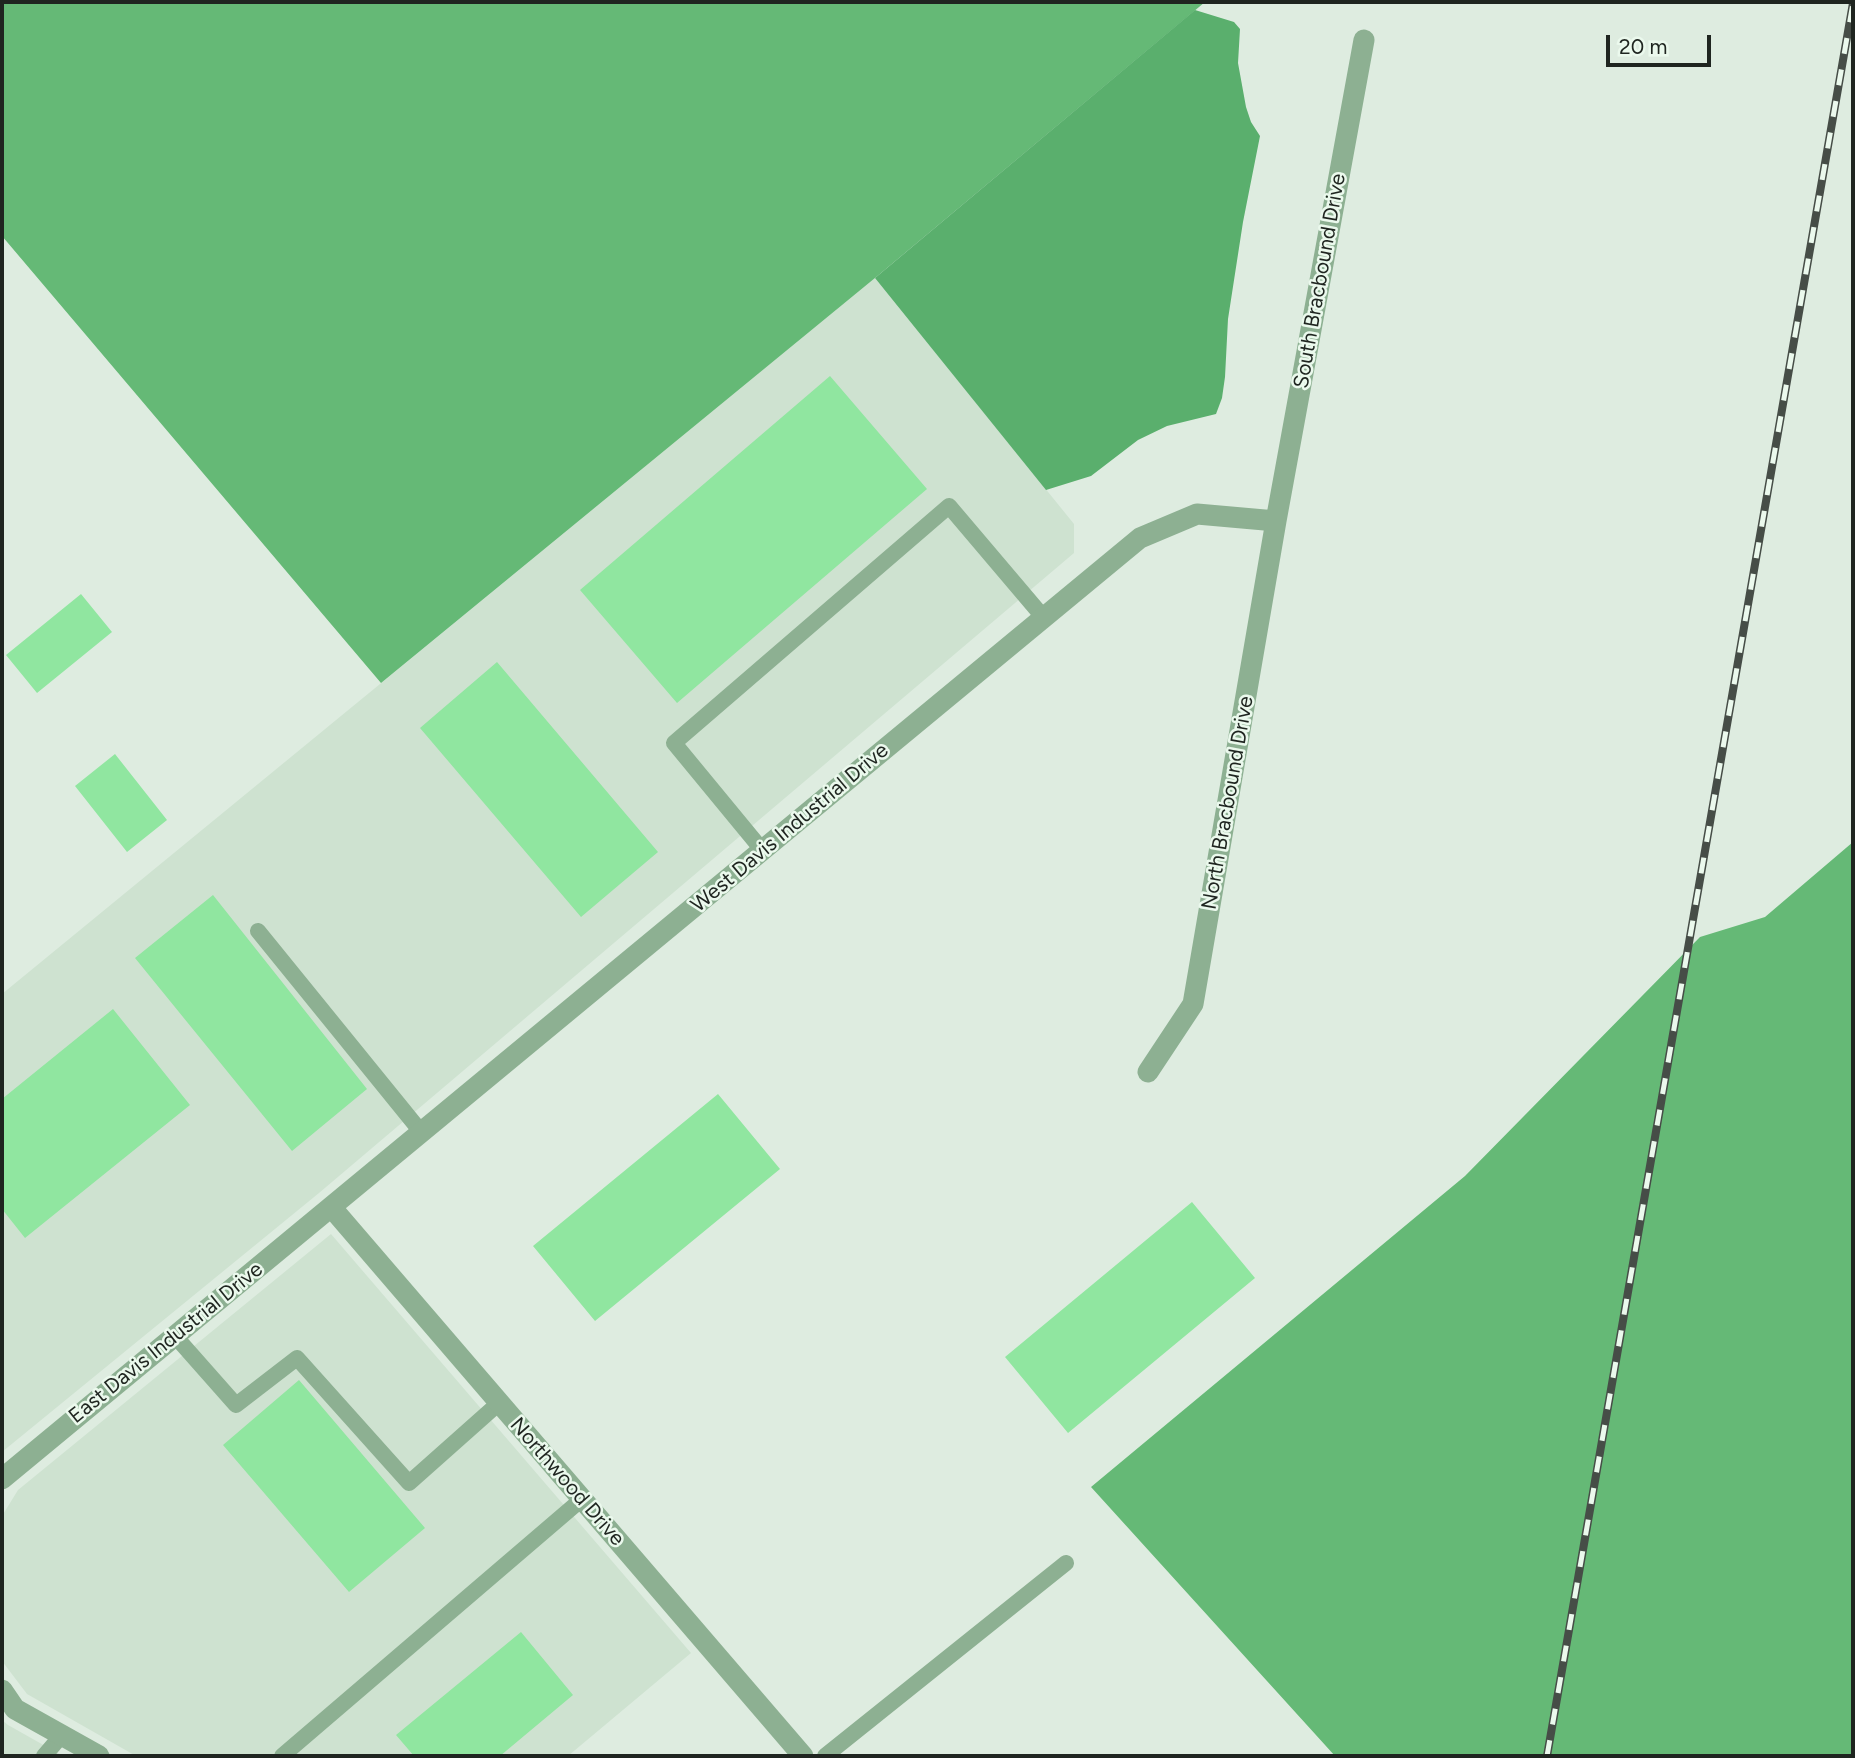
<!DOCTYPE html>
<html>
<head>
<meta charset="utf-8">
<style>
	body { margin:0 }
	#map { position:relative; width:1855px; height:1758px; overflow:hidden; background:#deece0; font-family:Figtree,sans-serif }
	canvas { display:block }
	.frame { position:absolute; inset:0; border:4px solid #1f2520; pointer-events:none }
	.scale { position:absolute; left:1606px; top:35px; width:105px; height:32px; box-sizing:border-box; border:4px solid #1f2520; border-top:0; padding-left:9px; font-size:21px; line-height:24px; white-space:nowrap; color:#1f2520; -webkit-text-stroke:5px #ebf9ed; paint-order:stroke }
</style>
</head>
<body>
<div id="map">
<canvas width="1855" height="1758"></canvas>
<div class="frame"></div>
<div class="scale">20 m</div>
</div>
<script>
const g = document.querySelector('canvas').getContext('2d');
g.lineJoin = 'round';
function fillPath(path, color) { g.fillStyle = color; g.fill(path, 'evenodd'); }
const toPath = rows => new Path2D(rows.map(r => 'M' + r).join(''));
function trace(path, color, width, dash) { g.strokeStyle = color; g.lineWidth = width; g.lineCap = dash ? 'butt' : 'round'; g.setLineDash(dash || []); g.stroke(path); }
function write(font, color, halo, rows, align = 'center') {
  g.font = font + ' Figtree,sans-serif'; g.lineWidth = 5; g.setLineDash([]); g.textBaseline = 'middle'; g.strokeStyle = halo; g.fillStyle = color; for (const [text, x, y, turn = 0] of rows) {
    g.save(); g.translate(x, y); g.rotate((+turn || 0) * Math.PI / 180); g.textAlign = isNaN(turn) ? turn : align; if (halo) g.strokeText(text, 0, 0); g.fillText(text, 0, 0); g.restore();
  }
}
const built = toPath([
	[875,278,1074,524,1074,553,319,1193,2,1452,2,994],
	[331,1234,691,1653,568,1756,136,1756,27,1694,2,1661,2,1516,18,1490],
	[2,1720,8,1725,63,1756,2,1756]
]);
const forest = toPath([
	[2,2,1205,2,875,278,381,683,2,236],
	[1853,842,1853,1756,1335,1756,1091,1487,1465,1176,1700,937,1765,917]
]);
const water = toPath([
	[1195,10,1234,22,1240,29,1238,63,1246,107,1251,122,1260,136,1243,222,1228,319,1225,377,1222,398,1216,414,1167,426,1138,440,1091,476,1046,490,875,278]
]);
const building = toPath([
	[830,376,927,489,677,703,580,590],
	[81,594,112,632,37,693,6,655],
	[497,662,658,852,581,917,420,728],
	[115,754,167,820,127,852,75,786],
	[213,895,367,1089,292,1151,135,958],
	[113,1009,190,1105,25,1238,2,1209,2,1099],
	[718,1094,780,1169,595,1321,533,1246],
	[1192,1202,1255,1278,1068,1433,1005,1357],
	[299,1380,425,1528,349,1592,223,1445],
	[521,1632,573,1695,500,1756,414,1756,396,1735]
]);
const lane = toPath([
	[763,851,674,743,949,506,1044,618],
	[258,931,422,1133],
	[175,1336,236,1405,297,1358,409,1483,499,1403],
	[44,1756,62,1735],
	[282,1756,582,1499],
	[825,1756,1066,1563]
]);
const street = toPath([
	[1148,1072,1193,1004,1276,521,1364,40],
	[332,1208,803,1756],
	[2,1479,1140,538,1197,514,1276,521],
	[2,1690,15,1709,99,1756]
]);
const rail = toPath([
	[1547,1756,1853,3]
]);
const streetNames = [
	["South Bracbound Drive",1320,281,-80],
	["North Bracbound Drive",1228,803,-80],
	["West Davis Industrial Drive",790,828,-40],
	["East Davis Industrial Drive",166,1343,-39],
	["Northwood Drive",567,1482,49]
];
fillPath(built, '#cee2d0');
fillPath(forest, '#65b976');
fillPath(water, '#5aaf6d');
fillPath(building, '#90e6a0');
trace(lane, '#8db092', 16);
trace(street, '#8db092', 21);
trace(rail, '#464d47', 8);
trace(rail, '#ebf9ed', 5, [16]);
write('21px', '#1f2520', '#ebf9ed', streetNames);
</script>
</body>
</html>
